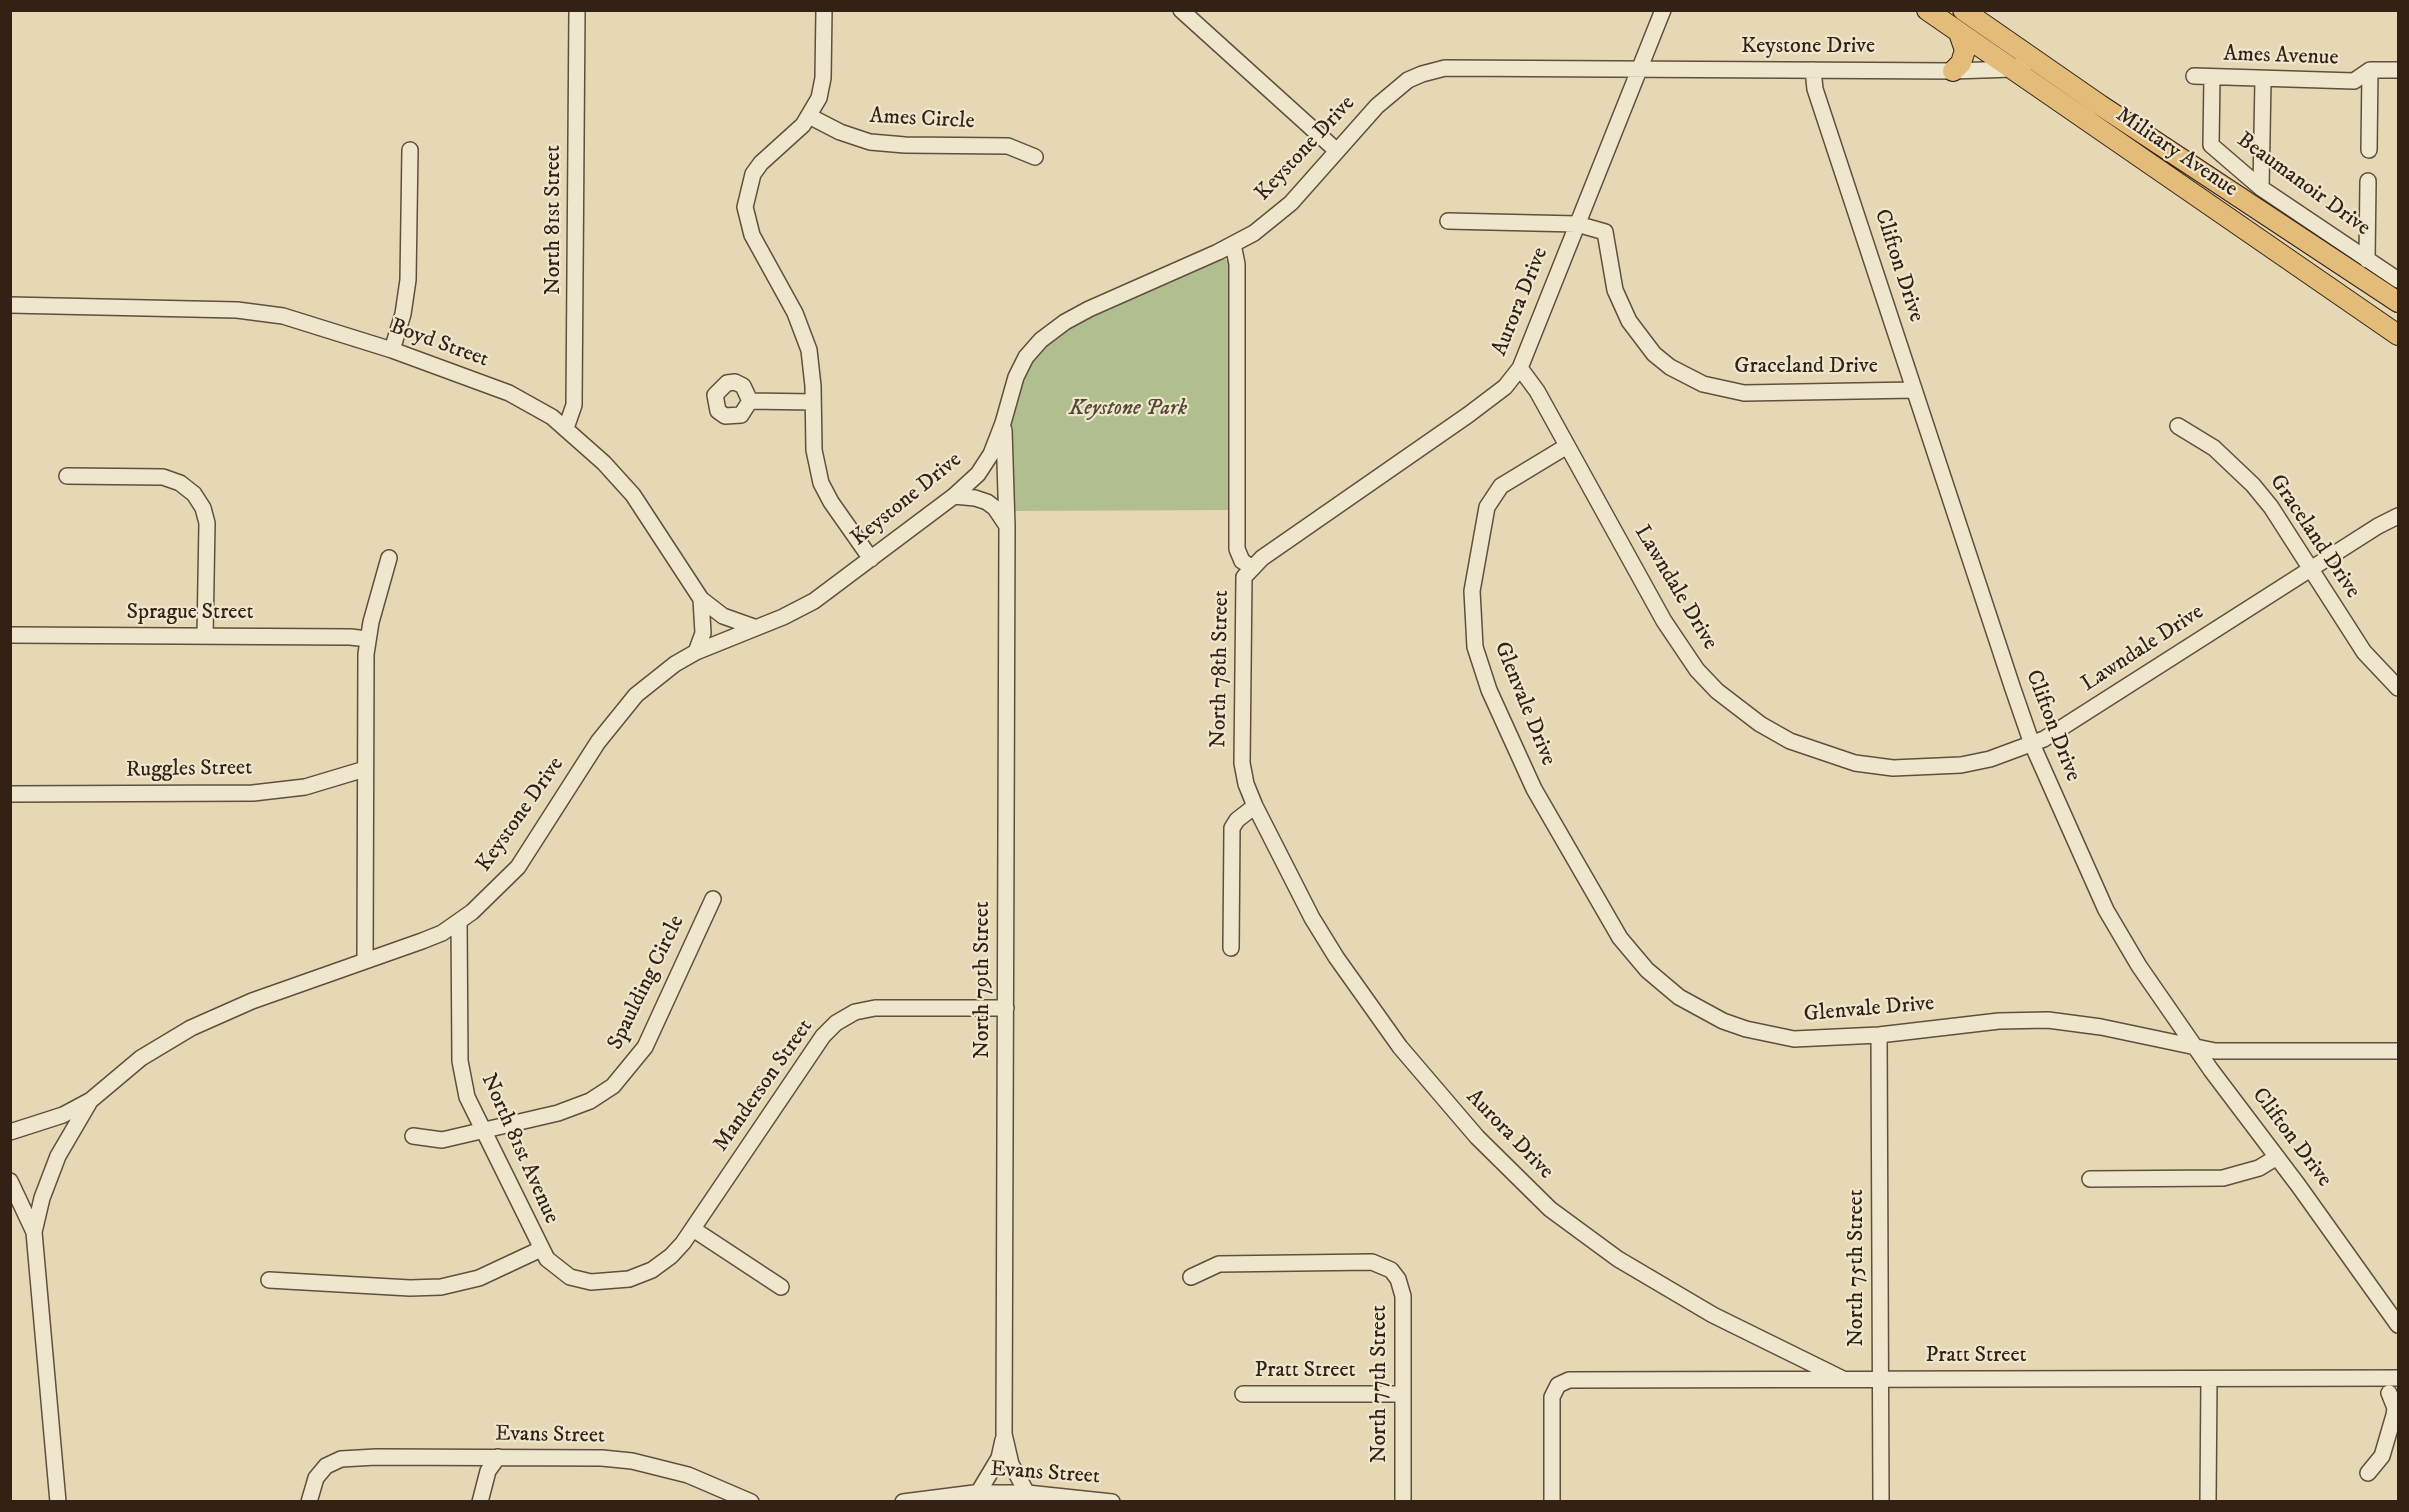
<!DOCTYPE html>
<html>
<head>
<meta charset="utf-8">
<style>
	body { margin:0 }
	#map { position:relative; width:2409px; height:1512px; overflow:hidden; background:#e6d8b4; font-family:"IM FELL DW Pica",serif }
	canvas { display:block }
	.frame { position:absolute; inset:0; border:12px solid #342115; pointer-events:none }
</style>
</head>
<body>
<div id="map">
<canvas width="2409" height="1512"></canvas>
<div class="frame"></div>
</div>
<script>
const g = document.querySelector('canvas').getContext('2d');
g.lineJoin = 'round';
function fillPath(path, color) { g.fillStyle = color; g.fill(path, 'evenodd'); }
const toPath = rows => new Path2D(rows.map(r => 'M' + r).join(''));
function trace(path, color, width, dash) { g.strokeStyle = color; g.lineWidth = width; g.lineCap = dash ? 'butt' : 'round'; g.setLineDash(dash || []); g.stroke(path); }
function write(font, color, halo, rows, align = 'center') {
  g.font = font + ' "IM FELL DW Pica",serif'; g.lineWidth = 4.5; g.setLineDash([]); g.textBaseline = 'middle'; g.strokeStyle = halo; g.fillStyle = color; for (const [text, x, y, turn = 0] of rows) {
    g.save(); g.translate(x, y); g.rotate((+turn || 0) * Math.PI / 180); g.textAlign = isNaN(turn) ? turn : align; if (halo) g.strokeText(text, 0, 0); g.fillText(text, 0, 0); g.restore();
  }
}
const green = toPath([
	[1222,258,1230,261,1231,510,1011,511,1010,436,1012,400,1035,354,1064,328]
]);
const minor = toPath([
	[824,10,823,78,819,98,803,125,761,163,753,174,745,207,752,235,795,313,809,350,813,386,814,450,821,483,831,502,871,559],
	[1181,10,1337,151],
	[1663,10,1520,368,1505,387,1468,415,1262,558,1244,577,1242,763,1246,784,1255,806,1312,918,1336,957,1400,1047,1477,1137,1550,1209,1618,1259,1713,1315,1843,1379],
	[1813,70,1815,89,2013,689,2032,744,2106,910,2139,966,2211,1070,2298,1185,2398,1325],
	[2194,76,2354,81,2370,70,2398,70],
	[2212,77,2211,145,2261,188,2398,280],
	[809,116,840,132,870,142,905,145,1008,146,1035,157],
	[2369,150,2370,70],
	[2261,188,2263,80],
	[1448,221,1577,224,1605,232,1615,290,1629,321,1654,354,1670,367,1703,384,1744,393,1914,390],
	[1233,244,1237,264,1237,549,1242,561,1253,568],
	[2367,260,2368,181],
	[10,305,237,310,283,316,392,350,509,393,552,417,604,463,633,495,701,599,723,616,754,627],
	[392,350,403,314,408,280,410,150],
	[1520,368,1537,391,1664,621,1697,670,1717,691,1760,724,1790,741,1855,763,1893,768,1961,765,1990,759,2044,739,2378,526,2398,516],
	[750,401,741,415,725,416,718,411,715,395,727,383,735,382,743,386,750,401,813,402],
	[2178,426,2214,448,2253,485,2271,507,2364,652,2398,688],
	[566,428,574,405,577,10],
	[1004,430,1007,526],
	[1567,446,1501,486,1487,507,1472,591,1475,647,1489,690,1534,789,1620,938,1647,970,1679,997,1723,1021,1746,1029,1794,1039,1879,1035,1999,1021,2048,1020,2101,1027,2215,1051,2398,1051],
	[67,476,163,477,180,483,194,494,203,508,207,523,205,636],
	[954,496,975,498,987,502,995,508,1007,526,1004,1434,1011,1464,1027,1493],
	[10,635,350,637,368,639],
	[696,652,703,633,701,599],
	[10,794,253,793,305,787,365,769],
	[459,921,460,1061,467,1097,547,1259,570,1277,591,1282,629,1279,652,1270,671,1256,683,1243,823,1036,836,1023,855,1012,875,1008,1006,1008],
	[1231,948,1232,828,1237,820,1255,806],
	[365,961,366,654,371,622,389,558],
	[1879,1035,1881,1502],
	[10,1132,63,1115,91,1100,141,1058,191,1028,252,1001,422,941,442,933,472,912,518,867,598,742,636,695,675,664,696,652,783,617,814,601,954,496,978,474,991,454,1003,423,1016,377,1026,357,1041,340,1065,322,1089,309,1218,252,1254,233,1291,203,1377,106,1408,80,1422,74,1445,68,1953,71,2012,69,2034,59],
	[413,1136,442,1140,558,1113,590,1101,613,1086,645,1047,713,899],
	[2090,1179,2223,1178,2259,1168,2277,1157],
	[10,1181,34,1232,58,1502],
	[693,1229,781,1287],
	[34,1232,42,1198,58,1156,89,1103],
	[1191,1277,1219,1264,1372,1262,1391,1270,1398,1279,1403,1296,1403,1502],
	[269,1280,410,1288,441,1287,479,1278,541,1249],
	[1243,1394,1403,1394],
	[2368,1473,2382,1456,2394,1415,2395,1408,2389,1393],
	[978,1493,999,1458,1003,1440],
	[309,1502,316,1478,326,1466,341,1459,376,1457,602,1458,632,1461,688,1475,751,1502],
	[480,1502,488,1471,498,1457],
	[903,1502,974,1493,1027,1493,1112,1502],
	[1552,1502,1552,1397,1558,1385,1569,1380,2398,1378],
	[2208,1502,2209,1379]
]);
const major = toPath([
	[1927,10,2398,335],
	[1963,10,2100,105,2398,302],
	[1953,71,1961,63,1965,50,1959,33]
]);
const streetNames = [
	["Keystone Drive",1808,47],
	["Ames Avenue",2281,57,2],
	["Ames Circle",922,120,3],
	["Keystone Drive",1306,149,-47],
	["Military Avenue",2176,153,34],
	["Beaumanoir Drive",2303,185,36],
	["North 81st Street",554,220,-90],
	["Clifton Drive",1898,266,72],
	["Aurora Drive",1521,302,-68],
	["Boyd Street",439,344,20],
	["Graceland Drive",1806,367],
	["Keystone Drive",907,500,-39],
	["Graceland Drive",2314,537,56],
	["Lawndale Drive",1675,588,59],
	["Sprague Street",190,613],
	["Lawndale Drive",2143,649,-33],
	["North 78th Street",1221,669,-89],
	["Glenvale Drive",1524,704,68],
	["Clifton Drive",2052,726,69],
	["Ruggles Street",189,770,-1],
	["Keystone Drive",521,815,-55],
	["North 79th Street",983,980,-90],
	["Spaulding Circle",647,983,-64],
	["Glenvale Drive",1869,1010,-5],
	["Manderson Street",764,1086,-55],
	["Aurora Drive",1509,1135,46],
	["Clifton Drive",2291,1138,53],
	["North 81st Avenue",519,1149,66],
	["North 75th Street",1857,1268,-90],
	["Pratt Street",1976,1356],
	["Pratt Street",1305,1371],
	["North 77th Street",1380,1384,-90],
	["Evans Street",550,1436,1],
	["Evans Street",1045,1474,4]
];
const parkNames = [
	["Keystone Park",1128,409]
];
fillPath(green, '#b1bf90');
trace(minor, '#604f3d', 18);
trace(major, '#342115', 22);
trace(minor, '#efe6ce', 15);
trace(major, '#e3bc7a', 20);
write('22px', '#342115', '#efe6ce', streetNames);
write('italic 22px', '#534834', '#efe6ce', parkNames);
</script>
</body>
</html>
